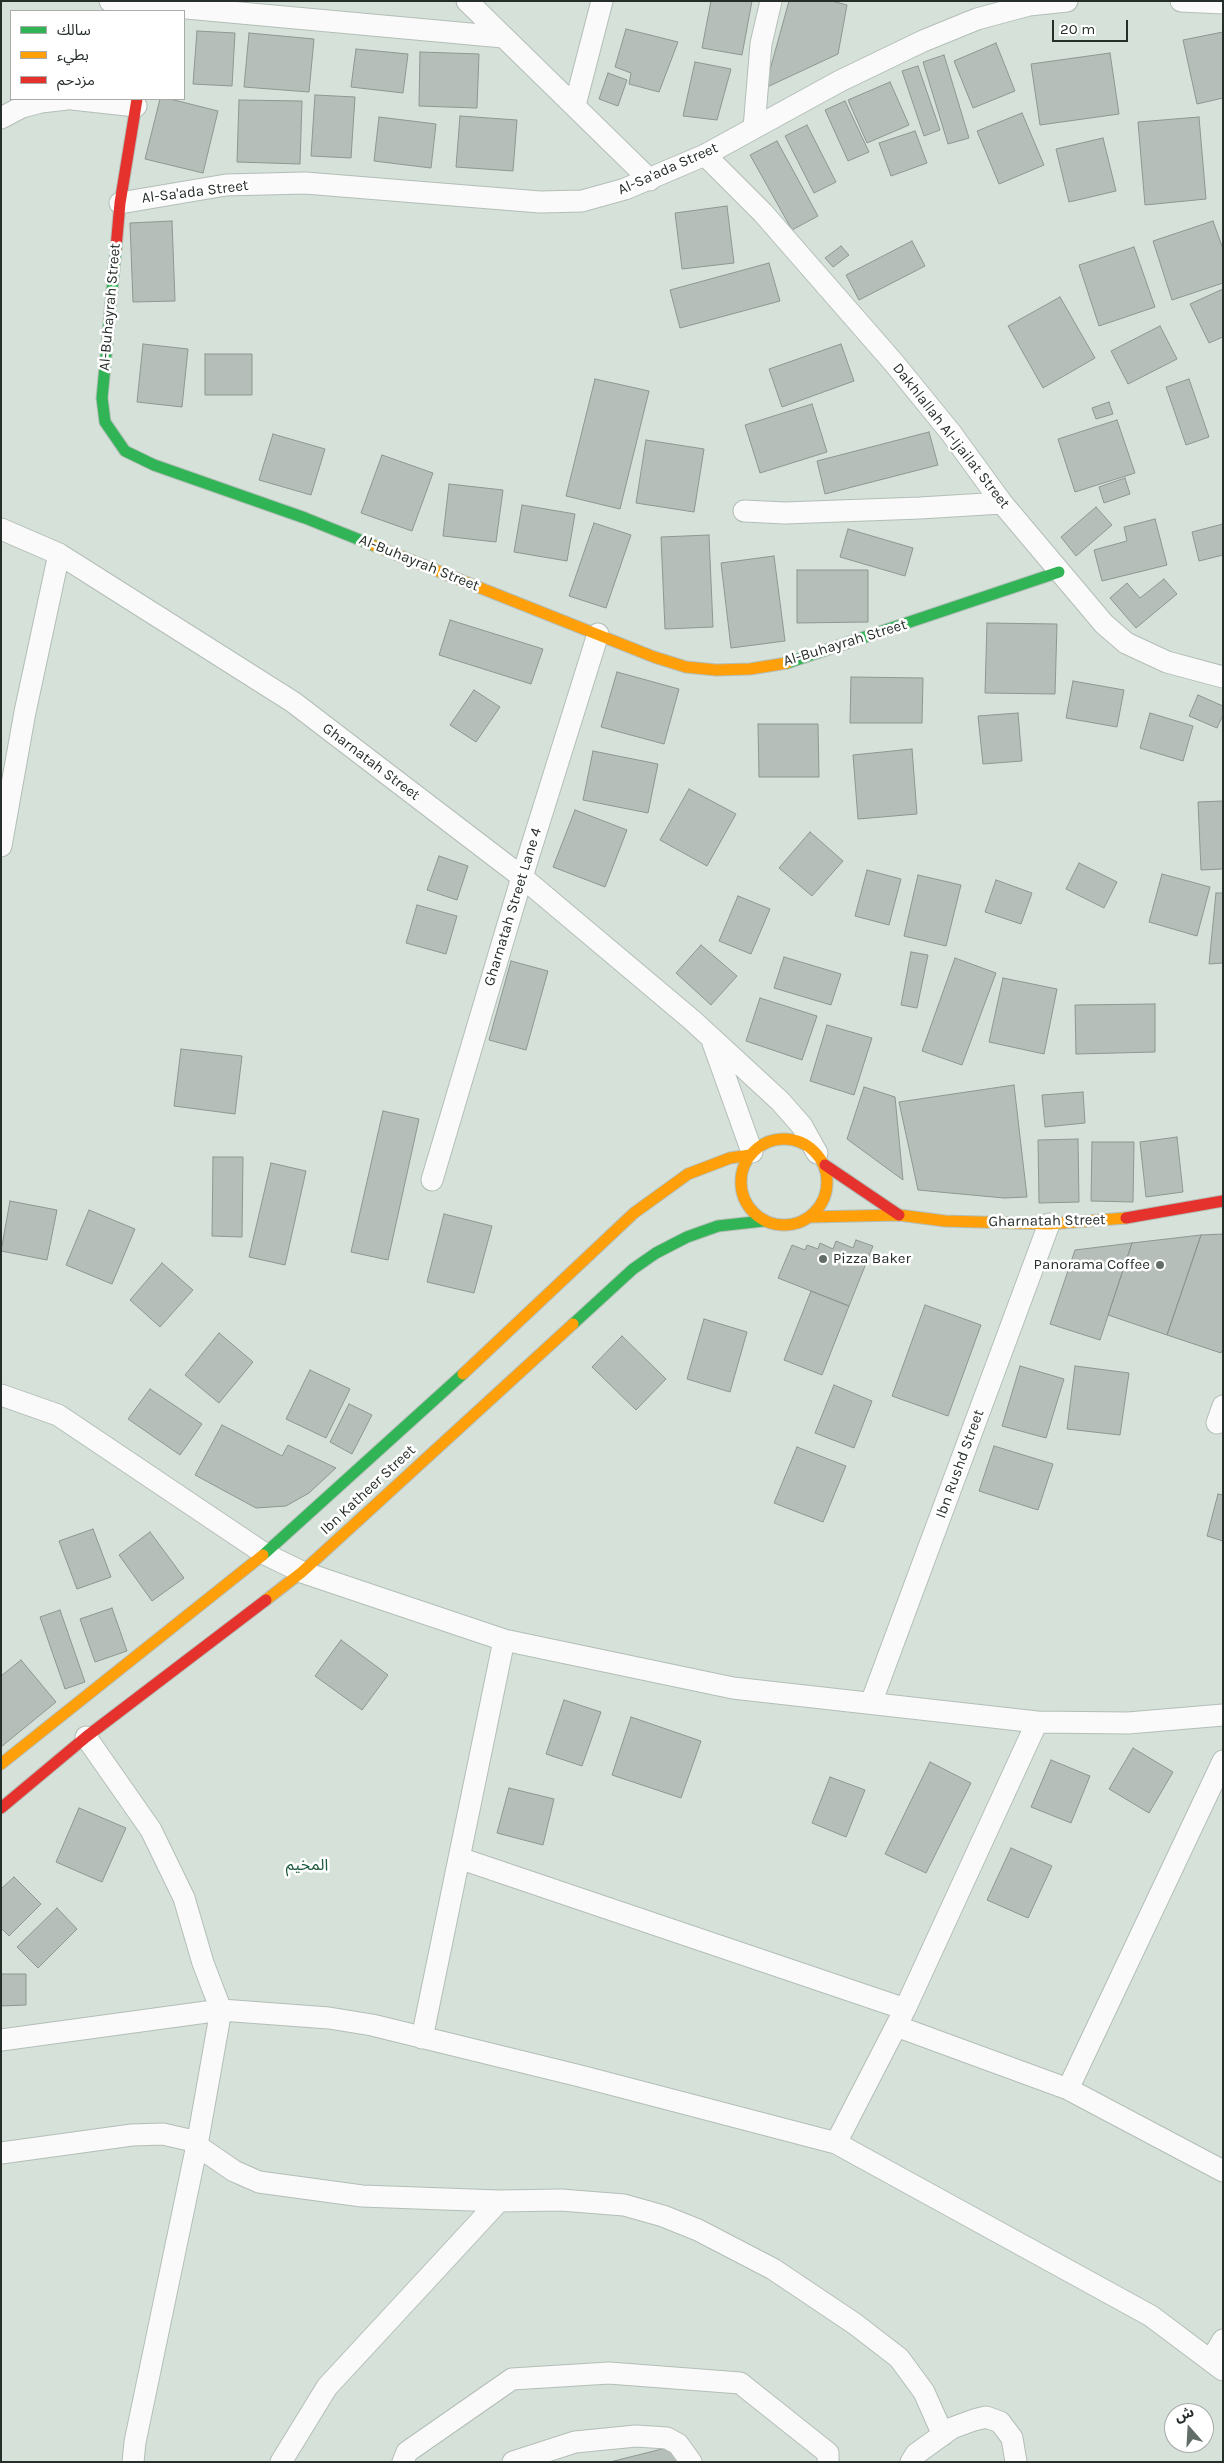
<!DOCTYPE html>
<html>
<head>
<meta charset="utf-8">
<style>
	body { margin:0 }
	#map { position:relative; width:1224px; height:2463px; overflow:hidden; background:#d5e1d9; font-family:Karla,"Noto Sans Arabic",sans-serif }
	canvas { display:block }
	.frame { position:absolute; inset:0; border:2px solid #262e29; pointer-events:none }
	.legend { position:absolute; left:10px; top:10px; width:175px; height:90px; box-sizing:border-box; background:#fff; border:1px solid #a8aba9; margin:0; padding:6px 9px; list-style:none; font-size:15px; color:#262e29 }
	.legend li { display:flex; align-items:center; gap:10px; height:25px }
	.legend b { width:25px; border:1px solid #a8aba9 }
	.north { position:absolute; left:1164px; top:2403px; width:50px; height:50px; box-sizing:border-box; background:#fff; border:1px solid #a8aba9; border-radius:50%; rotate:341deg; font-size:14px; font-weight:700; line-height:20px; text-align:center; color:#262e29 }
	.north::after { content:''; display:block; margin:auto; width:18px; height:22px; background:#636d67; clip-path:polygon(50% 0,100% 100%,50% 72%,0 100%) }
	.scale { position:absolute; left:1052px; top:20px; width:76px; height:22px; box-sizing:border-box; border:2px solid #262e29; border-top:0; padding-left:6px; font-size:15px; line-height:18px; white-space:nowrap; color:#262e29; -webkit-text-stroke:4px #fff; paint-order:stroke }
</style>
</head>
<body>
<div id="map">
<canvas width="1224" height="2463"></canvas>
<div class="frame"></div>
<ul class="legend">
<li><b style="height:6px;background:#30b455"></b>سالك</li>
<li><b style="height:6px;background:#ff9f0a"></b>بطيء</li>
<li><b style="height:6px;background:#e5322d"></b>مزدحم</li>
</ul>
<div class="north">ش</div>
<div class="scale">20 m</div>
</div>
<script>
const g = document.querySelector('canvas').getContext('2d');
g.lineJoin = 'round';
function fillPath(path, color) { g.fillStyle = color; g.fill(path, 'evenodd'); }
const toPath = rows => new Path2D(rows.map(r => 'M' + r).join(''));
function trace(path, color, width, dash) { g.strokeStyle = color; g.lineWidth = width; g.lineCap = dash ? 'butt' : 'round'; g.setLineDash(dash || []); g.stroke(path); }
function write(font, color, halo, rows, align = 'center') {
  g.font = font + ' Karla,"Noto Sans Arabic",sans-serif'; g.lineWidth = 5; g.setLineDash([]); g.textBaseline = 'middle'; g.strokeStyle = halo; g.fillStyle = color; for (const [text, x, y, turn = 0] of rows) {
    g.save(); g.translate(x, y); g.rotate((+turn || 0) * Math.PI / 180); g.textAlign = isNaN(turn) ? turn : align; if (halo) g.strokeText(text, 0, 0); g.fillText(text, 0, 0); g.restore();
  }
}
const building = toPath([
	[711,1,752,1,742,55,702,48,711,1],
	[789,1,832,1,847,5,838,54,765,88,789,1],
	[626,29,678,42,659,92,629,84,631,73,615,67,626,29],
	[197,31,235,33,232,86,193,84,197,31],
	[1223,32,1223,98,1197,104,1183,40,1223,32],
	[249,33,314,39,309,92,244,87,249,33],
	[996,43,1015,91,973,108,954,61,996,43],
	[356,49,408,54,403,93,351,87,356,49],
	[420,52,479,54,477,108,419,106,420,52],
	[1110,53,1119,114,1040,125,1031,64,1110,53],
	[944,55,969,138,948,144,923,62,944,55],
	[695,62,731,69,717,120,683,116,695,62],
	[918,66,940,130,924,136,902,71,918,66],
	[608,73,627,80,618,106,599,99,608,73],
	[890,82,909,125,867,143,848,100,890,82],
	[315,95,355,97,351,158,311,156,315,95],
	[160,99,170,99,218,111,203,173,145,159,160,99],
	[239,100,302,101,300,164,237,162,239,100],
	[845,101,869,152,848,161,825,110,845,101],
	[1022,113,1044,165,999,184,977,131,1022,113],
	[460,116,517,120,513,171,456,167,460,116],
	[379,117,436,124,431,168,374,161,379,117],
	[1199,117,1206,199,1145,205,1138,122,1199,117],
	[807,125,836,182,814,193,785,136,807,125],
	[915,131,927,163,891,176,879,143,915,131],
	[1103,138,1116,191,1069,202,1056,149,1103,138],
	[777,141,818,216,792,230,750,155,777,141],
	[727,206,734,263,682,269,675,213,727,206],
	[172,221,175,301,133,302,130,223,172,221],
	[1213,221,1223,249,1223,283,1172,300,1153,241,1213,221],
	[912,241,925,266,859,300,846,275,912,241],
	[841,246,849,255,833,267,825,258,841,246],
	[1134,247,1155,307,1099,326,1079,265,1134,247],
	[769,263,780,301,680,328,670,290,769,263],
	[1223,289,1223,337,1209,343,1190,304,1223,289],
	[1060,297,1095,358,1043,388,1008,326,1060,297],
	[1160,326,1177,359,1128,384,1111,351,1160,326],
	[143,344,188,349,182,407,137,402,143,344],
	[841,344,854,381,782,407,769,369,841,344],
	[205,354,252,354,252,395,205,395,205,354],
	[595,379,649,391,620,509,566,496,595,379],
	[1189,379,1209,437,1186,445,1166,387,1189,379],
	[1109,402,1113,414,1096,419,1092,408,1109,402],
	[812,404,827,452,760,473,745,425,812,404],
	[1117,420,1135,473,1075,492,1058,439,1117,420],
	[929,432,938,465,825,494,817,461,929,432],
	[273,434,325,449,311,495,259,480,273,434],
	[646,440,704,449,694,512,636,503,646,440],
	[382,455,433,473,412,531,361,513,382,455],
	[1125,478,1130,494,1104,503,1099,487,1125,478],
	[449,484,503,490,496,542,443,536,449,484],
	[522,505,575,514,567,561,514,552,522,505],
	[1096,507,1112,525,1076,556,1061,537,1096,507],
	[1155,519,1167,565,1102,581,1094,550,1127,541,1124,527,1155,519],
	[594,523,631,535,606,608,569,596,594,523],
	[1223,524,1223,555,1199,561,1192,532,1223,524],
	[848,529,913,548,905,576,840,557,848,529],
	[709,535,713,627,665,629,661,537,709,535],
	[774,556,785,641,731,648,721,563,774,556],
	[797,570,868,570,868,622,797,623,797,570],
	[1164,579,1177,594,1136,628,1110,598,1127,583,1140,598,1164,579],
	[450,620,543,649,531,684,439,655,450,620],
	[987,623,1057,624,1055,694,985,693,987,623],
	[617,672,679,689,664,744,601,727,617,672],
	[851,677,923,678,922,723,850,723,851,677],
	[1073,681,1124,690,1117,727,1066,718,1073,681],
	[474,690,500,707,476,742,450,725,474,690],
	[1198,695,1223,706,1223,715,1217,728,1189,716,1198,695],
	[1018,713,1022,761,983,764,978,716,1018,713],
	[1150,713,1193,726,1183,761,1140,748,1150,713],
	[758,724,818,724,819,777,759,777,758,724],
	[912,749,917,814,858,819,853,755,912,749],
	[593,751,658,764,648,813,583,800,593,751],
	[689,789,736,814,707,866,660,840,689,789],
	[1223,801,1223,869,1201,870,1198,802,1223,801],
	[575,810,627,830,605,887,553,867,575,810],
	[810,832,843,861,812,896,779,868,810,832],
	[439,856,468,866,457,900,427,890,439,856],
	[1079,863,1117,882,1104,908,1066,889,1079,863],
	[867,870,901,879,889,925,855,916,867,870],
	[1162,874,1210,887,1197,936,1149,922,1162,874],
	[918,875,961,885,946,946,904,936,918,875],
	[996,880,1032,893,1021,924,985,912,996,880],
	[1216,893,1223,893,1223,963,1209,964,1216,893],
	[738,896,770,909,751,954,719,941,738,896],
	[417,905,457,916,446,954,406,943,417,905],
	[701,945,737,976,711,1005,676,973,701,945],
	[911,952,928,955,917,1008,901,1005,911,952],
	[784,957,841,974,831,1005,774,988,784,957],
	[955,958,996,973,962,1065,922,1051,955,958],
	[511,961,548,971,526,1050,489,1040,511,961],
	[1003,978,1057,989,1044,1054,989,1042,1003,978],
	[760,998,817,1016,802,1060,746,1041,760,998],
	[1155,1004,1155,1052,1076,1054,1075,1005,1155,1004],
	[827,1025,872,1038,854,1095,810,1081,827,1025],
	[181,1049,242,1056,235,1114,174,1106,181,1049],
	[1014,1085,1027,1197,1004,1198,918,1190,899,1102,1014,1085],
	[864,1087,895,1097,903,1180,847,1139,864,1087],
	[1083,1092,1085,1123,1045,1127,1042,1095,1083,1092],
	[383,1111,419,1119,388,1260,351,1252,383,1111],
	[1177,1137,1183,1192,1146,1197,1140,1142,1177,1137],
	[1078,1139,1079,1202,1039,1203,1038,1140,1078,1139],
	[1092,1142,1134,1142,1133,1202,1091,1201,1092,1142],
	[213,1157,243,1157,242,1237,212,1236,213,1157],
	[271,1163,306,1171,285,1265,249,1257,271,1163],
	[10,1201,57,1210,47,1260,1,1251,10,1201],
	[89,1210,135,1229,112,1284,66,1265,89,1210],
	[444,1214,492,1226,474,1293,427,1282,444,1214],
	[1223,1234,1223,1349,1221,1353,1167,1335,1201,1235,1223,1234],
	[1201,1235,1167,1335,1108,1315,1132,1243,1201,1235],
	[856,1240,873,1246,849,1306,778,1278,792,1245,805,1250,807,1245,818,1249,820,1243,833,1249,836,1241,853,1248,856,1240],
	[1132,1243,1100,1340,1050,1324,1075,1250,1132,1243],
	[162,1263,193,1290,160,1327,130,1300,162,1263],
	[811,1291,849,1306,822,1375,784,1360,811,1291],
	[925,1305,981,1325,948,1416,892,1396,925,1305],
	[704,1319,747,1332,730,1392,687,1379,704,1319],
	[219,1333,253,1362,219,1403,185,1375,219,1333],
	[622,1336,666,1379,636,1410,592,1367,622,1336],
	[1020,1366,1064,1379,1046,1438,1002,1426,1020,1366],
	[1075,1366,1129,1373,1120,1435,1067,1429,1075,1366],
	[310,1370,350,1389,326,1438,286,1419,310,1370],
	[834,1385,872,1401,854,1448,815,1433,834,1385],
	[150,1389,202,1424,180,1455,128,1419,150,1389],
	[349,1404,372,1415,352,1454,330,1442,349,1404],
	[222,1425,282,1456,288,1445,336,1468,309,1493,286,1506,256,1508,195,1475,222,1425],
	[994,1446,1053,1464,1038,1510,979,1491,994,1446],
	[797,1447,846,1466,823,1522,774,1503,797,1447],
	[1218,1494,1223,1495,1223,1541,1207,1536,1218,1494],
	[93,1529,111,1577,77,1589,59,1541,93,1529],
	[150,1532,184,1578,152,1601,119,1555,150,1532],
	[112,1608,127,1651,95,1662,80,1619,112,1608],
	[60,1610,85,1682,65,1689,40,1617,60,1610],
	[341,1640,388,1675,362,1710,315,1676,341,1640],
	[21,1660,56,1702,1,1747,1,1676,21,1660],
	[564,1700,601,1712,582,1766,546,1754,564,1700],
	[631,1717,701,1741,681,1798,612,1775,631,1717],
	[1133,1748,1173,1772,1149,1813,1109,1789,1133,1748],
	[1051,1760,1090,1776,1071,1823,1031,1807,1051,1760],
	[930,1762,971,1783,926,1873,885,1854,930,1762],
	[830,1777,865,1790,846,1837,812,1823,830,1777],
	[509,1788,554,1799,543,1845,497,1833,509,1788],
	[79,1808,126,1828,102,1882,56,1862,79,1808],
	[1011,1848,1052,1866,1028,1918,987,1900,1011,1848],
	[14,1877,41,1904,9,1936,1,1928,1,1889,14,1877],
	[57,1908,77,1929,38,1968,17,1947,57,1908],
	[1,1974,26,1974,26,2005,1,2006,1,1974],
	[674,2446,678,2462,610,2462,674,2446]
]);
const street = toPath([
	[110,1,503,37],
	[467,1,650,180],
	[1181,1,1223,3],
	[72,99,136,106],
	[575,105,602,1],
	[1,118,22,107,41,102,67,99],
	[754,128,761,44,771,1],
	[705,155,763,213,894,363,951,433,1002,503,1104,624,1126,643,1167,662,1223,677],
	[120,203,226,185,305,183,540,202,582,201,625,189,705,155,840,81,923,41,977,19,1029,5,1067,1],
	[744,511,785,513,920,508,1002,503],
	[1,529,59,554,293,702,522,877,692,1020,780,1101,802,1126,817,1153],
	[1,846,25,712,59,554],
	[713,1043,752,1152],
	[432,1180,522,877,598,634],
	[1,1395,58,1415,265,1554,302,1572,504,1640,733,1688,1037,1722,1128,1723,1223,1715],
	[1217,1423,1223,1406],
	[871,1703,1049,1224],
	[86,1737,151,1830,184,1898,203,1963,221,2010,197,2145,135,2442,133,2462],
	[459,1858,905,2009],
	[896,2026,1068,2089,1223,2171],
	[422,2038,504,1640],
	[1,2040,221,2010,329,2018,372,2025,580,2076,836,2143,1151,2316,1223,2370],
	[1068,2089,1223,1761],
	[836,2143,905,2009,1037,1722],
	[1,2153,132,2135,163,2134,189,2140,234,2171,259,2182,362,2196,499,2201,561,2200,624,2205,663,2216,698,2230,773,2269,855,2324,899,2358,924,2392,943,2435],
	[1211,2360,1223,2340],
	[281,2462,327,2387,499,2201],
	[403,2462,407,2452,512,2379,609,2373,740,2383,828,2453,828,2462],
	[513,2462,575,2442,636,2436,667,2438,678,2444,691,2462],
	[911,2462,916,2454,952,2428,974,2420,986,2417,1000,2422,1012,2438,1016,2462]
]);
const fast = toPath([
	[116,248,102,398,105,422,125,451,154,465,305,518,375,546],
	[787,663,1059,572],
	[573,1324,633,1269,656,1253,687,1237,718,1226,763,1221],
	[263,1555,463,1374]
]);
const slow = toPath([
	[375,546,654,657,686,667,716,670,750,669,787,663],
	'741 1182a43 43 0 1 1 86 0a43 43 0 1 1-86 0Z',
	[810,1217,899,1215,945,1221,1049,1224,1126,1218],
	[463,1374,634,1213,688,1174,730,1158,750,1155],
	[266,1600,302,1572,573,1324],
	[1,1764,263,1555]
]);
const jam = toPath([
	[116,248,120,203,137,99],
	[825,1165,899,1215],
	[1126,1218,1223,1201],
	[1,1808,86,1737,266,1600]
]);
const markers = [
	[823,1259,5,"#636d67"],
	[1160,1265,5,"#636d67"]
];
const streetNames = [
	["Al-Sa'ada Street",668,169,-24],
	["Al-Sa'ada Street",195,192,-7],
	["Al-Buhayrah Street",110,307,-85],
	["Dakhlallah Al-Ijailat Street",951,436,52],
	["Al-Buhayrah Street",419,563,22],
	["Al-Buhayrah Street",845,643,-17],
	["Gharnatah Street",371,762,37],
	["Gharnatah Street Lane 4",513,907,-73],
	["Gharnatah Street",1047,1221,-1],
	["Ibn Rushd Street",960,1464,-70],
	["Ibn Katheer Street",368,1490,-43]
];
const poiNames = [
	["Pizza Baker",833,1259],
	["Panorama Coffee",1150,1265,"right"]
];
const neighbourhoodNames = [
	["المخيم",307,1865]
];
fillPath(building, '#b5beb9');
trace(building, '#8e9792', 1);
trace(street, '#b4beb8', 23);
trace(fast, '#b4beb8', 13);
trace(slow, '#b4beb8', 13);
trace(jam, '#b4beb8', 13);
trace(street, '#f9faf9', 21);
trace(fast, '#30b455', 11);
trace(slow, '#ff9f0a', 11);
trace(jam, '#e5322d', 11);
for (const [x, y, r, color] of markers) { const dot = new Path2D(); dot.arc(x, y, r, 0, 2 * Math.PI); g.fillStyle = color; g.fill(dot); trace(dot, '#fff', 2); }
write('15px', '#262e29', '#fff', streetNames);
write('15px', '#262e29', '#fff', poiNames, 'left');
write('16px', '#1d5a3d', '#fff', neighbourhoodNames);
</script>
</body>
</html>
